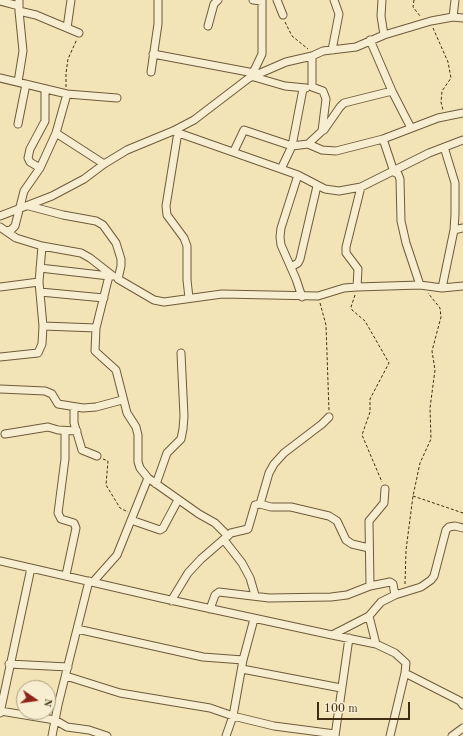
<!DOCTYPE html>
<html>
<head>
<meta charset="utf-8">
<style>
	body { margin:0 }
	#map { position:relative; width:463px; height:736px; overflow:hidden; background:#f3e4b7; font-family:"Old Standard TT",serif }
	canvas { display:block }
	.north { position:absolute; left:16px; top:680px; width:40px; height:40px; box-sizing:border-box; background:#f7edd0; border:1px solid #aea084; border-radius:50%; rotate:103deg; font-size:11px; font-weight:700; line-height:16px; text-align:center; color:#402d12 }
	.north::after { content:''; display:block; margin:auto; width:14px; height:18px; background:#8f2418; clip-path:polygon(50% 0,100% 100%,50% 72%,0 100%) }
	.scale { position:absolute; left:317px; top:702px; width:93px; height:18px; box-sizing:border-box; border:2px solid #402d12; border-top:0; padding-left:5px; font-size:12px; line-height:14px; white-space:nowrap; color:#402d12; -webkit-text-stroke:3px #f7edd0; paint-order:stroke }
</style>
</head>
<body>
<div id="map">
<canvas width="463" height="736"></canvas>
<div class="north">N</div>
<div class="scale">100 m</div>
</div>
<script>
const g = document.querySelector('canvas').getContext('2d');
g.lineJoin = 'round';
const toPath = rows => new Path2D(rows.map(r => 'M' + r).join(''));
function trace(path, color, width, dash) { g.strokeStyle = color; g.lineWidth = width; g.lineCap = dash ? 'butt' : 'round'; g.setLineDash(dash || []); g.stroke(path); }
const path = toPath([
	[414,0,413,7,420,16],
	[285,22,292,36,308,49],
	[433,28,448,62,451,78,442,91,441,102,443,110],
	[66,87,66,73,68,59,77,39],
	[355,295,351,307,352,310,365,321,389,363,370,399,370,412,362,435,382,482],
	[320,303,326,325,329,411],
	[103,459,108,461,106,485,120,508,128,512],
	[413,496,463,513],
	[405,584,406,550,413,496,420,463,431,439,430,408,435,370,432,351,441,317,440,308,428,293]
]);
const minor = toPath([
	[19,0,19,11,36,15,79,33],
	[253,0,262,1],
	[277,0,283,15],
	[382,0,381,16,384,35],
	[0,1,19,6],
	[453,17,455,0],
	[208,26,214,4,218,0],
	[67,28,71,0],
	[370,40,392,91,411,128],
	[332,50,339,14,334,0],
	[153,54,254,73],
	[312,56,312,87,323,91,326,99,322,131,308,144,322,150,336,151,383,139,394,172,398,174,400,179,401,221,406,243,420,285],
	[151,72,158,24,158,0],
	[252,75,262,54,262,0],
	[254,77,285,86,306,88],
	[0,78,67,94,117,98],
	[18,82,23,51,19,11],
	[303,89,292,146,308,144],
	[18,124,26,84],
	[324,130,340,107,344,103,392,91],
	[173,131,298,175,325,189,339,191,361,187,429,153,463,140],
	[178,132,166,206,167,215,184,238,187,246,187,280,189,298],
	[56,133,104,164],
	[383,139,438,118,463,113],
	[234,151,244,130,292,146,281,169],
	[40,168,30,162,28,158,30,149,45,121,45,90],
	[298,175,281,228,280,237,281,245,296,279,302,297],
	[29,206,63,215,96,221,103,225,116,243,121,259,121,266,118,279,154,300,164,302,222,294,318,296,344,288,357,287,420,285,442,288,454,230,455,214,455,183,444,147],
	[0,216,52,196,84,179,104,164,127,150,173,131,194,120,249,78,286,62,312,56,323,51,356,47,384,35,431,21,453,17,463,18],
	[0,227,16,238,42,246,39,282,43,326,42,344,38,353,0,357],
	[454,230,463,228],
	[6,231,11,230,15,226,24,191,40,168,56,133,67,94],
	[42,246,81,253,90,258,113,276,109,276,96,328],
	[291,267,298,263,300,259,317,186],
	[40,268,109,276],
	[0,287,39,282],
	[357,287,358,269,346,253,346,247,361,187],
	[442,288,463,286],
	[40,292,104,298],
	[43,326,96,328,95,351,116,370,127,413,136,427,138,435,138,462,140,468,148,478,199,514,215,523,228,536],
	[0,389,45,391,52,394,58,404,83,408,96,407,122,400],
	[74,407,74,423,82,450,97,456],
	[65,431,65,459,58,513,61,519,74,523,76,528,66,575],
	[5,434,48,427,58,430,77,431],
	[156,484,167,453,181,439,183,429,184,416,181,353],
	[260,504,271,507,291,507,329,516,337,521,346,540,352,544,369,548],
	[131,520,160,530,163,528,178,500],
	[224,540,242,563,250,578,255,595],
	[0,561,161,598,332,635,369,616,381,602,395,595,421,587,431,580,434,576,446,530,449,527,455,526,463,528],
	[93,582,117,555,148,478],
	[370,586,369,521,384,503,385,489],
	[171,601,188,573,201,559,231,533,248,529,255,505,260,504,269,473,274,464,284,453,322,424,329,417],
	[210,609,215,595,219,592,269,598,331,597,347,595,370,586,390,582,393,584,395,595],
	[369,616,376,644],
	[77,629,203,657,243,660],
	[332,635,376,644,395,653,406,663,405,673,390,736],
	[9,664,68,667],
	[242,669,341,688],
	[405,673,460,701,463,705],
	[66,676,120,693,210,708,233,716,274,726,335,734],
	[0,711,55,720,67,727,89,730,107,736],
	[0,713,31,568],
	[52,736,58,705,89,581],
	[226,736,233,716,243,660,254,619],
	[335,736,349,638],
	[452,736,463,728]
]);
trace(minor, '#6d5b3b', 9);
trace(path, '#402d12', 1, [3, 2]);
trace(minor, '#f7edd0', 7);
</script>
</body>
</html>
